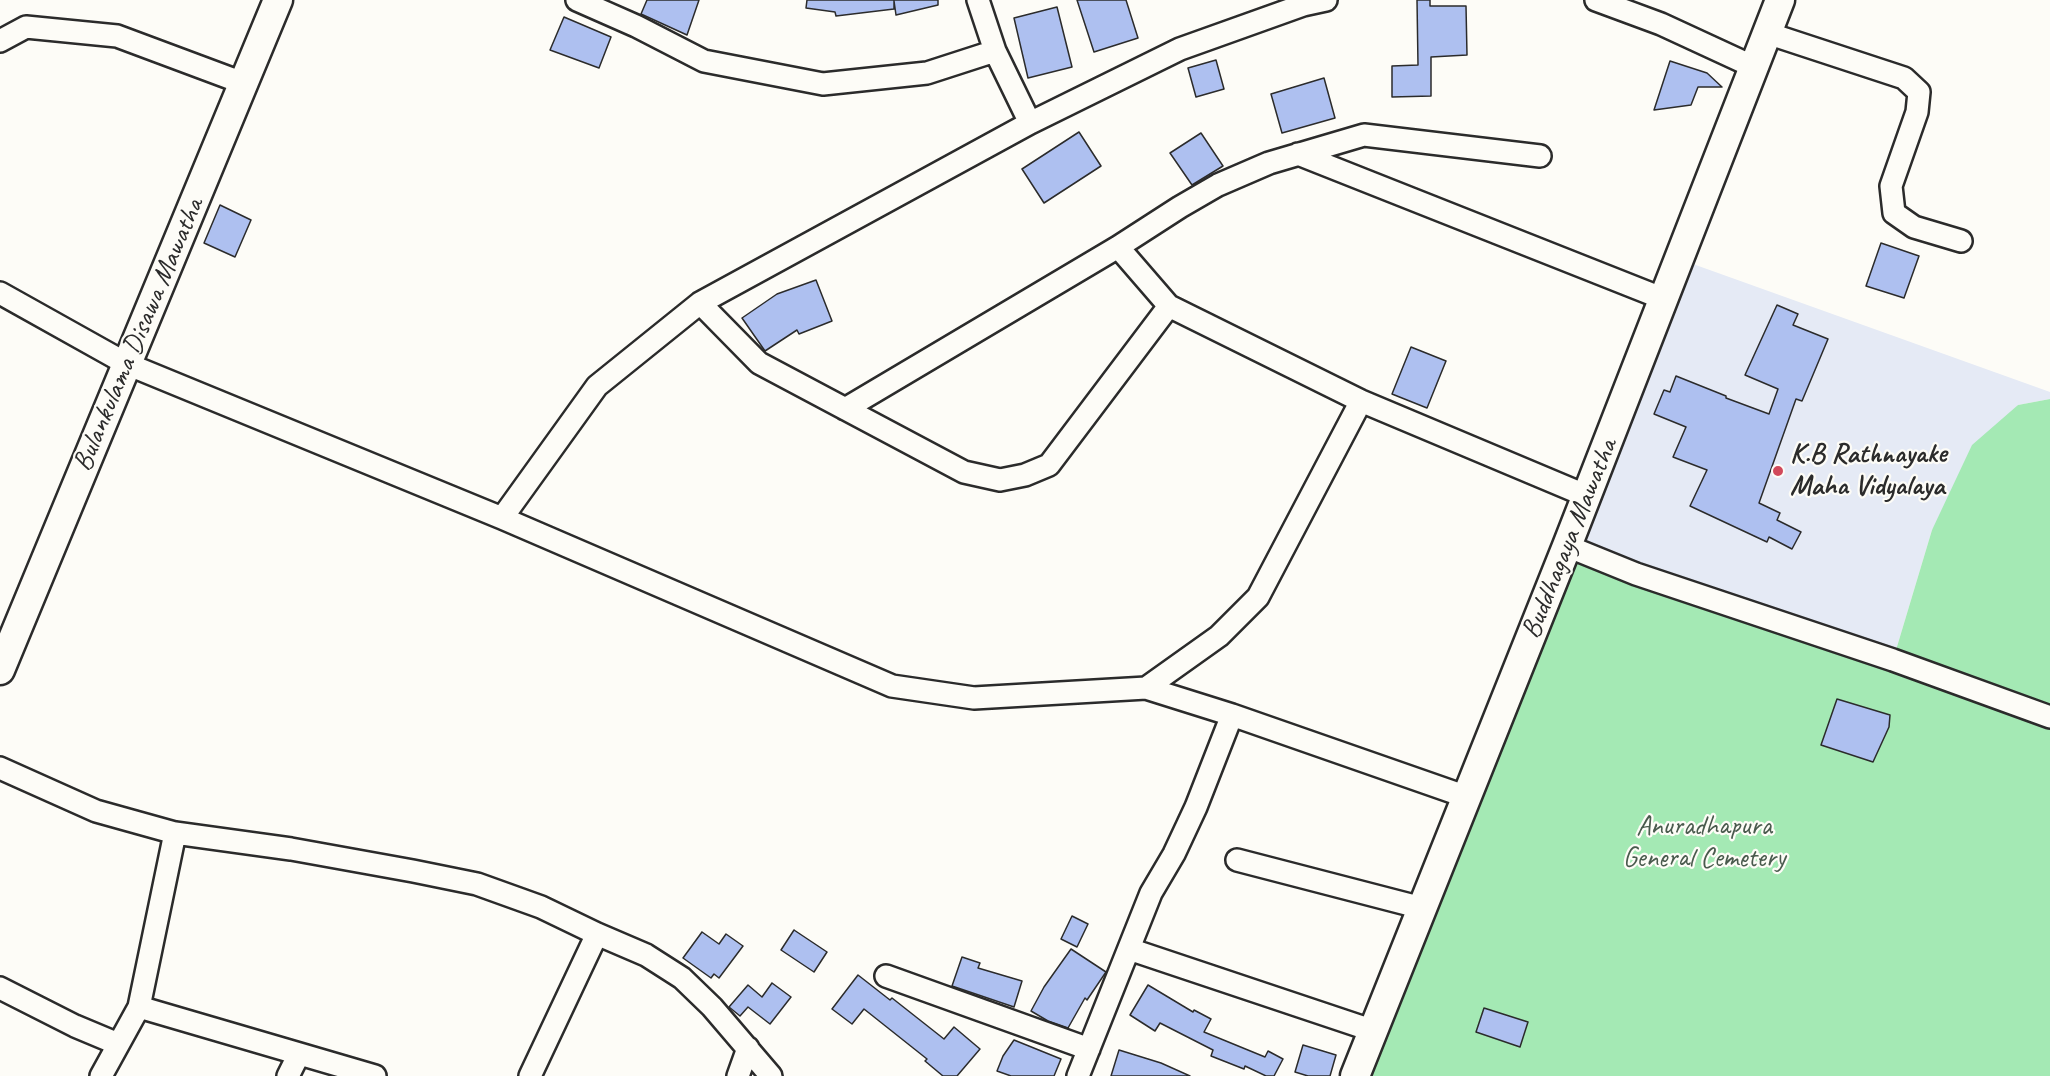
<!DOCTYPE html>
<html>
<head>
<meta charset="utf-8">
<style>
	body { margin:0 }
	canvas { display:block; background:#fdfcf7 }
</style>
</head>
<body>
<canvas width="2050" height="1076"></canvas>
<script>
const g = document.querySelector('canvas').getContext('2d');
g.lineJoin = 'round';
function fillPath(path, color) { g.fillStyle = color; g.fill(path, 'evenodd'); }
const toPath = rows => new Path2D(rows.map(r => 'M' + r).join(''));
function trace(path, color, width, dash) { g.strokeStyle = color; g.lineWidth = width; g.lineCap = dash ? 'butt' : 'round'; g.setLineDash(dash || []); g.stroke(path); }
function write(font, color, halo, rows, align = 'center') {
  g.font = font + ' Caveat,sans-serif'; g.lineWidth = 4.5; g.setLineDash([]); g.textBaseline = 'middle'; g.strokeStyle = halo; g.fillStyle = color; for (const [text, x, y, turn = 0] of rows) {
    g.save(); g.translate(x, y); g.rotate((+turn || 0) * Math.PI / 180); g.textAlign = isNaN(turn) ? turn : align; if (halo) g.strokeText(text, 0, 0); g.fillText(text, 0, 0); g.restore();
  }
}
const built = toPath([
	[1679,259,2050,392,2050,399,2018,405,1932,530,1893,660,1567,546]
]);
const green = toPath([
	[2050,399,2050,1076,1359,1076,1567,546,1893,660,1932,530,1972,445,2018,405]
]);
const building = toPath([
	[647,0,699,0,687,35,641,14,647,0],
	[807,0,938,0,938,5,896,15,894,1,894,9,836,16,835,12,806,8,807,0],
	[1077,0,1126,0,1138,38,1094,52,1077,0],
	[1417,0,1430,0,1430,6,1466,6,1467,55,1431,57,1431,96,1392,97,1392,66,1418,65,1417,0],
	[1057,7,1072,67,1028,78,1014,18,1057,7],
	[564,17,611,37,599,68,550,50,564,17],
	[1216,60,1224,89,1196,97,1188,68,1216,60],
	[1670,61,1707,73,1722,87,1698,87,1691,105,1654,110,1670,61],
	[1324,78,1335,118,1282,133,1271,94,1324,78],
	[1079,132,1101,166,1044,203,1022,169,1079,132],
	[1201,133,1223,166,1192,185,1170,153,1201,133],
	[220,205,251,220,235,257,204,243,220,205],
	[1881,243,1919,256,1904,298,1866,286,1881,243],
	[816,280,832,321,799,334,797,330,765,351,742,318,777,294,816,280],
	[1777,305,1798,314,1793,325,1828,339,1802,401,1796,399,1759,503,1780,513,1777,520,1801,532,1792,549,1769,537,1767,542,1690,506,1707,470,1673,457,1686,427,1654,414,1664,390,1670,392,1676,376,1726,396,1726,398,1769,414,1778,389,1745,375,1777,305],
	[1411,347,1446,361,1427,408,1392,394,1411,347],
	[1837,699,1890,715,1889,727,1873,762,1821,745,1837,699],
	[1072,916,1088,924,1077,947,1061,939,1072,916],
	[794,930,827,952,814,972,781,950,794,930],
	[702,932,719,944,726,934,743,946,719,978,714,974,711,978,683,958,702,932],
	[1071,949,1106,972,1087,1000,1085,998,1068,1028,1048,1021,1031,1011,1044,987,1071,949],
	[962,957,980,963,978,968,1022,981,1014,1007,952,986,962,957],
	[858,975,890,1000,892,998,944,1039,954,1027,980,1049,957,1076,943,1076,925,1061,927,1059,864,1009,852,1024,832,1009,858,975],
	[772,983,791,997,770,1024,748,1007,740,1016,729,1007,748,985,762,997,772,983],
	[1148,985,1193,1012,1194,1010,1211,1019,1204,1032,1265,1057,1268,1051,1283,1059,1274,1076,1266,1076,1245,1066,1244,1069,1211,1056,1213,1050,1160,1023,1155,1031,1130,1015,1148,985],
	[1484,1008,1528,1022,1520,1047,1476,1032,1484,1008],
	[1014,1040,1061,1059,1054,1076,1011,1076,997,1071,1003,1056,1014,1040],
	[1303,1045,1336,1055,1330,1076,1308,1076,1295,1072,1303,1045],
	[1119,1050,1161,1063,1190,1076,1111,1076,1119,1050]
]);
const street = toPath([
	[577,0,636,26,704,61,823,84,927,73,995,51],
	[978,0,995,51,1030,123],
	[1596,0,1661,24,1754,67],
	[1767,33,1904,78,1919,92,1917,112,1891,186,1894,213,1914,227,1961,241],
	[0,41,26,27,117,36,243,83],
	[1298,154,1664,299],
	[1118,247,1169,306,1361,401,1587,496],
	[0,293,127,364,502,518,892,686,974,698,1146,688,1232,715,1467,797],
	[700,303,759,363,964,472,1000,480,1025,475,1049,465,1169,306],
	[845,409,1118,247,1180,207,1218,185,1269,163,1364,135,1540,156],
	[502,518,597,386,700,303,1030,123,1180,49,1303,5,1326,0],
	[1567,546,1636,574,1893,660,2050,717],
	[1146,688,1219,636,1258,597,1361,401],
	[0,768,96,811,175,833,291,849,413,871,477,884,541,907,597,934,646,955,682,978,712,1007,771,1076],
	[1237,860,1422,908],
	[1129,949,1374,1031],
	[886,976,1089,1049],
	[0,988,75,1026,118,1044],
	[139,1007,375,1076],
	[101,1076,139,1007,175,833],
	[288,1076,299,1054],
	[530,1076,597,934],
	[738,1076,748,1048],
	[1078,1076,1151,893,1174,854,1196,807,1232,715]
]);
const secondary = toPath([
	[0,670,278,0],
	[1355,1076,1567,546,1780,0]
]);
const markers = [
	[1778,471,6,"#d1495b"]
];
const streetNames = [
	["Bulankulama Disawa Mawatha",139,335,-67],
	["Buddhagaya Mawatha",1570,539,-68]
];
const poiNames = [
	["K.B Rathnayake",1790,455],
	["Maha Vidyalaya",1790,487]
];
const parkNames = [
	["Anuradhapura",1704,827],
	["General Cemetery",1704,859]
];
fillPath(built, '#e5eaf5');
fillPath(green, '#a4e9b4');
fillPath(building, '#aec0f0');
trace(building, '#2b2b2b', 1.5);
trace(street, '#2b2b2b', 26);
trace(secondary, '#2b2b2b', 33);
trace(street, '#fdfcf7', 21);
trace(secondary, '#fdfcf7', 28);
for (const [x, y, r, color] of markers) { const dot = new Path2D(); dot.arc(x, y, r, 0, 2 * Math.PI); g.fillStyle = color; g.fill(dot); trace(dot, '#fdfcf7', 2); }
write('28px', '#2b2b2b', '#fdfcf7', streetNames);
write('bold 28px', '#2b2b2b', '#fdfcf7', poiNames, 'left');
write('28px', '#495a4d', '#fdfcf7', parkNames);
</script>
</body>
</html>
